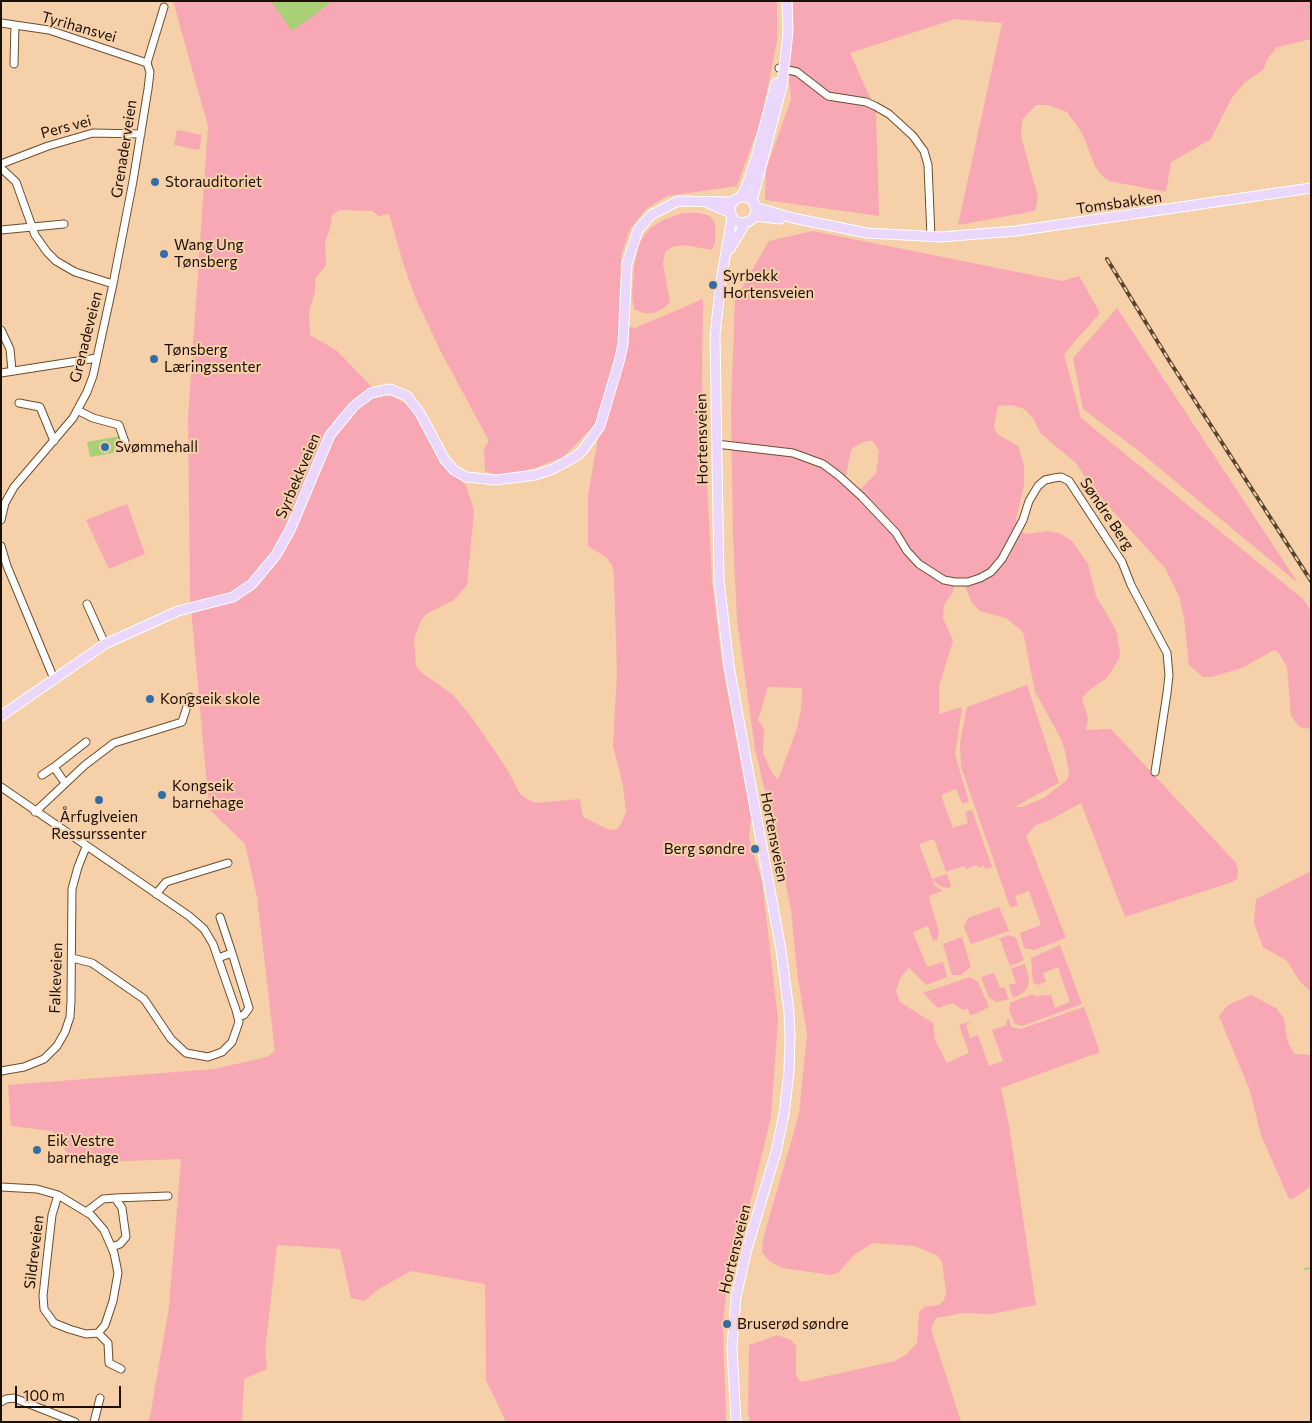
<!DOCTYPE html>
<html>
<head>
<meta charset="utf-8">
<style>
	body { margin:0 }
	#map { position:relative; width:1312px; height:1423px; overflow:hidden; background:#f5d0a9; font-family:Commissioner,sans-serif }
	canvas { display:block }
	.frame { position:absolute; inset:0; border:2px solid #1b0e02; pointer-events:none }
	.scale { position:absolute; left:15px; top:1386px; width:106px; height:22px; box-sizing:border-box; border:2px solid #1b0e02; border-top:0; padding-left:6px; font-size:15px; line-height:18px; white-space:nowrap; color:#1b0e02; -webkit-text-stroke:4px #f5d0a9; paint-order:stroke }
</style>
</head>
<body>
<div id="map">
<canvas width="1312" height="1423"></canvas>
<div class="frame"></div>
<div class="scale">100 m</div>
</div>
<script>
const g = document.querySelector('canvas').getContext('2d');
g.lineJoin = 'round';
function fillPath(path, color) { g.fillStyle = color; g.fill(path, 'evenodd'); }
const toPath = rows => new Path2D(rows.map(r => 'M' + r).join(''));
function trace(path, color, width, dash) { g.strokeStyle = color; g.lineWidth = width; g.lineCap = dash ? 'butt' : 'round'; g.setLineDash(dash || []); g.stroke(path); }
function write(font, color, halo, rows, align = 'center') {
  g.font = font + ' Commissioner,sans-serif'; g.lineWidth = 4; g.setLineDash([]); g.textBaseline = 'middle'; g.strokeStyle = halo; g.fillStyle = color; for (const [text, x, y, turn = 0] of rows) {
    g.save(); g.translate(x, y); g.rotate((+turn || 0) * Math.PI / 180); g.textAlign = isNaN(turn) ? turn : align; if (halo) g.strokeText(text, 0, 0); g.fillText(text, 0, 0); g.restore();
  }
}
const green = toPath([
	[173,1,777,1,777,41,762,117,737,186,667,196,646,209,630,229,621,257,619,312,624,325,635,328,703,299,702,381,712,581,722,663,751,817,749,839,762,881,778,1019,771,1117,749,1207,728,1275,723,1324,726,1422,506,1422,486,1380,485,1284,411,1271,377,1290,365,1301,351,1298,340,1249,277,1245,265,1351,267,1369,244,1379,242,1422,149,1422,169,1307,181,1159,74,1163,52,1131,11,1126,8,1085,214,1069,267,1057,275,1051,257,897,245,844,209,809,190,597,188,418,208,126],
	[339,210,372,211,379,216,389,214,404,266,416,299,441,352,489,441,484,448,485,471,496,475,511,474,535,468,563,457,591,429,598,438,588,495,588,546,606,557,612,565,614,576,617,673,613,746,623,786,626,812,620,826,616,830,607,829,583,817,580,799,535,803,527,799,520,794,507,769,470,715,452,694,422,673,416,666,414,639,421,620,428,613,454,600,467,585,474,510,466,486,436,454,410,406,391,396,380,395,336,350,310,335,309,311,315,292,315,279,326,265,325,242,330,229,332,215],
	[793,1,1311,1,1311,39,1277,47,1268,58,1263,70,1244,83,1231,99,1211,139,1171,162,1166,192,1109,181,1102,176,1095,166,1082,133,1067,112,1048,105,1036,105,1022,120,1021,136,1038,197,1035,211,958,225,1002,23,955,19,850,53,876,111,879,216,765,200,766,170,791,99,788,70],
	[177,130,202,135,199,150,174,145],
	[683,213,699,213,710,216,715,223,715,242,712,250,684,245,672,247,665,252,663,264,670,301,666,307,654,313,643,313,634,309,632,295,634,267,639,243,649,229,663,220],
	[813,231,1062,281,1079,276,1100,313,1064,354,1081,418,1303,599,1311,611,1311,729,1299,727,1291,716,1287,667,1279,653,1274,650,1242,668,1211,677,1203,677,1189,665,1184,618,1179,596,1165,568,1111,509,1088,482,1076,463,1041,434,1033,418,1024,409,1012,405,998,406,994,427,997,434,1018,446,1024,465,1024,486,1016,518,1018,529,1025,534,1049,531,1061,534,1072,541,1088,564,1096,596,1116,630,1120,652,1119,659,1107,678,1089,690,1082,698,1088,718,1086,730,1111,729,1236,863,1238,872,1237,879,1232,882,1125,917,1081,803,1050,820,1036,825,1026,836,1066,938,1034,950,1024,948,1020,933,1041,925,1029,891,1015,896,1018,906,1010,907,961,767,960,743,967,707,1027,685,1059,783,1014,807,1022,807,1044,798,1067,780,1069,774,1065,751,1061,739,1035,692,1023,632,1006,618,980,611,972,603,963,581,957,579,952,594,944,605,943,618,953,641,939,686,939,714,962,707,955,755,969,802,962,804,956,789,941,795,953,828,968,823,965,812,972,810,992,867,985,869,984,866,978,868,977,865,966,869,964,866,946,872,934,839,919,844,932,879,947,874,951,886,949,888,942,887,932,880,935,886,943,891,931,895,929,898,939,932,937,940,933,941,928,926,913,932,927,967,943,962,947,977,926,985,909,968,900,978,896,991,900,1002,933,1023,935,1040,947,1063,969,1053,959,1025,972,1021,966,1025,970,1038,978,1035,989,1066,1003,1061,992,1030,1007,1025,1006,1021,1009,1019,1011,1027,1021,1029,1084,1007,1100,1052,1001,1088,1009,1125,1036,1305,992,1314,963,1313,936,1318,931,1329,961,1422,750,1422,748,1413,749,1345,777,1335,791,1340,796,1346,796,1376,801,1382,895,1361,907,1354,917,1343,919,1312,924,1307,939,1305,944,1300,946,1292,942,1262,937,1255,914,1246,873,1243,854,1255,838,1273,831,1275,782,1268,769,1261,762,1252,763,1239,799,1114,807,1035,797,971,791,910,778,845,772,828,772,821,755,749,737,620,733,538,731,408,735,300,769,241],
	[866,441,873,441,879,451,876,473,863,487,852,493,844,486,849,459,852,448],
	[768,687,802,688,801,709,797,728,778,780,772,773,763,753,764,729,758,720],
	[1117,308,1298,583,1135,448,1083,409,1073,358],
	[127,504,145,554,109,569,86,520],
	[1311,871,1311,991,1301,983,1286,960,1263,947,1254,923,1256,899],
	[999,907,1009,931,971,944,964,927,968,918],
	[1010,935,1016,938,1024,960,1010,966,1000,939,994,940],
	[962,937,971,967,961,975,952,975,943,944],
	[1060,945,1082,1004,1022,1026,1015,1024,1009,1010,1010,1003,1032,994,1035,996,1051,995,1055,1008,1070,1002,1058,967,1043,973,1046,982,1036,985,1033,982,1031,958],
	[1025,964,1029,978,1028,987,1023,993,1013,998,1009,985,1016,983,1011,969],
	[994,973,1000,988,1004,987,1009,999,997,1002,989,998,981,977],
	[970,977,978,982,989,1007,975,1014,970,1015,968,1009,963,1010,953,1003,938,1008,923,993],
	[1251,995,1276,1008,1284,1018,1287,1040,1294,1054,1311,1055,1311,1186,1293,1199,1289,1199,1261,1135,1250,1091,1219,1016,1228,1005]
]);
const water = toPath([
	[271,1,333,1,292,31],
	[120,436,123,451,90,457,87,442]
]);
const stream = toPath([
	[1305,1269,1311,1268]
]);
const minor = toPath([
	[1,23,49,30,147,63],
	[14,64,15,25],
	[779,68,797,72,828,96,866,102,875,106,889,114,913,136,924,151,928,165,931,237],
	[1,164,48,146,93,133,141,134],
	[1,168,16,182,35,235,47,252,56,261,75,272,113,284,133,181,148,89,150,72,147,63,164,7],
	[1,230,64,224],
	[1,330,10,349,12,371],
	[1,373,97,358],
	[19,403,40,407,54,441],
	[77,410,93,418,119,425,125,442],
	[716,444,793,453,823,464,839,476,862,497,896,533,907,551,919,564,944,580,955,582,968,582,980,578,991,572,1002,559,1023,520,1029,501,1038,486,1045,480,1054,478,1061,477,1069,481,1122,562,1131,585,1167,653,1169,675,1167,693,1155,772],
	[1,520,5,503,14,487,73,418,87,392,93,376,113,284],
	[1,546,7,566,54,679],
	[87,604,105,644],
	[42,775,54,767],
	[65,783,54,767,86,742],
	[1,787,189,916,204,929,213,944,236,1010,239,1022,232,1042,222,1052,208,1057,186,1053,171,1039,144,999,92,963,72,958],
	[35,812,85,765,114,743,182,722,190,697],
	[156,894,166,882,228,863],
	[220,917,232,953],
	[218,958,232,953,249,1008,244,1015,238,1017],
	[1,1071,24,1067,44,1059,57,1046,65,1032,70,1017,71,1001,72,889,78,867,86,847],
	[1,1187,37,1189,58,1195,91,1215,104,1230,114,1253,118,1273,113,1301,105,1325,98,1333,86,1334,69,1329,54,1323,44,1309,43,1296,47,1259,52,1215,58,1195],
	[115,1198,168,1196],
	[86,1212,103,1199,115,1198,122,1208,126,1237,120,1244,112,1247],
	[98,1333,108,1343,109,1363,121,1369],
	[1,1402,6,1399,14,1398,75,1422],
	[94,1422,100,1398]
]);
const major = toPath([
	[740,197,745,190,756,158,776,83],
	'730 210a13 13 0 1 1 26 0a13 13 0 1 1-26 0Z',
	[752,201,782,86,788,32,787,1],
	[705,202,731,213],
	[755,207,793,218,867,233,941,237,1016,231,1311,188],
	[754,216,780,219],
	[732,217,721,281,715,335,719,580,729,666,781,950,789,1012,790,1036,789,1072,784,1114,776,1152,747,1249,736,1297,732,1347,736,1422],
	[730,249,746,222],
	[1,716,105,644,178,611,233,597,252,584,276,555,290,530,330,435,354,406,371,393,390,389,407,396,420,413,445,460,454,470,466,477,496,480,535,475,553,469,575,457,583,450,600,426,619,362,623,344,627,264,638,230,651,215,678,201,733,202]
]);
const rail = toPath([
	[1107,259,1170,362,1311,581]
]);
const markers = [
	[155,182,5,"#306ea5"],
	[164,254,5,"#306ea5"],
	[713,285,5,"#306ea5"],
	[154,359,5,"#306ea5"],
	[105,447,5,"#306ea5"],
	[150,699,5,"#306ea5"],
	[162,795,5,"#306ea5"],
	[99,800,5,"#306ea5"],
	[755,849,5,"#306ea5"],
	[37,1150,5,"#306ea5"],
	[727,1324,5,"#306ea5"]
];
const streetNames = [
	["Tyrihansvei",79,27,16],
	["Pers vei",66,127,-15],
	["Grenaderveien",124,149,-81],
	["Tomsbakken",1119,203,-8],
	["Grenadeveien",86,337,-76],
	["Hortensveien",702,439,-91],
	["Syrbekkveien",298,476,-67],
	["Søndre Berg",1107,514,56],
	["Hortensveien",774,837,79],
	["Falkeveien",56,978,-88],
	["Hortensveien",735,1249,-76],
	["Sildreveien",34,1252,-83]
];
const poiNames = [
	["Storauditoriet",165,182],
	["Wang Ung",174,245],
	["Tønsberg",174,262],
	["Syrbekk",723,276],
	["Hortensveien",723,293],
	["Tønsberg",164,350],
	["Læringssenter",164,367],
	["Svømmehall",115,447],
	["Kongseik skole",160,699],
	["Kongseik",172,786],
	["barnehage",172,803],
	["Årfuglveien",99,817,"center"],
	["Ressurssenter",99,834,"center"],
	["Berg søndre",745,849,"right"],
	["Eik Vestre",47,1141],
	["barnehage",47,1158],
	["Bruserød søndre",737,1324]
];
fillPath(green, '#f8a7b5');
fillPath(water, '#a9d075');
trace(stream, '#a9d075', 2);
trace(minor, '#6e4e2b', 9);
trace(major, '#fff', 11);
trace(minor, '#fff', 7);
trace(major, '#ead7fb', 9);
trace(rail, '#574430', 4);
trace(rail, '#f5d0a9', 2, [5.5]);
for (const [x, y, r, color] of markers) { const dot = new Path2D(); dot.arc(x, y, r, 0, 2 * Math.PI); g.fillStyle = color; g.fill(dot); trace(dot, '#f5d0a9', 2); }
write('15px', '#1b0e02', '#f5d0a9', streetNames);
write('15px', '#1b0e02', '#f5d0a9', poiNames, 'left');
</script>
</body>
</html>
